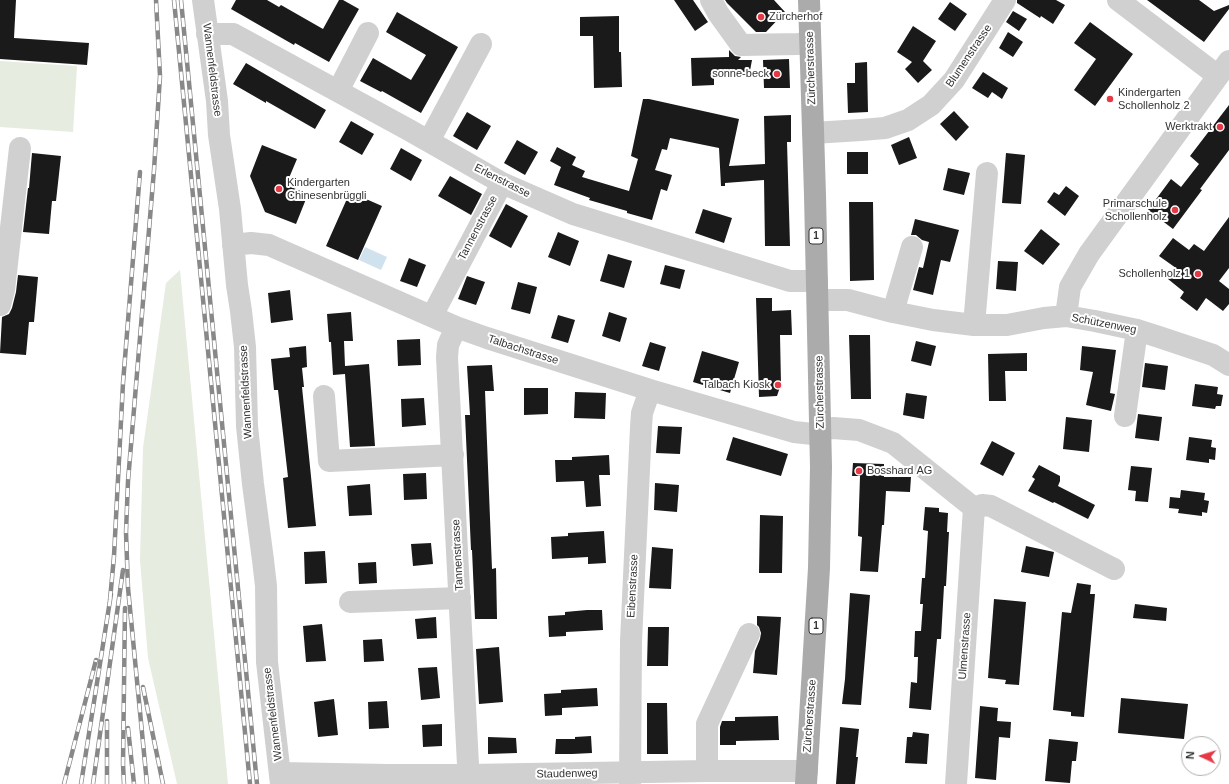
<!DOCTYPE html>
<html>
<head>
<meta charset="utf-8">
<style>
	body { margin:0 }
	#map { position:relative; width:1229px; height:784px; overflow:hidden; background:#fff; font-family:Arial,sans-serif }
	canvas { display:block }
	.north { position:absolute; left:1181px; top:736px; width:40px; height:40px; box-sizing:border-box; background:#fff; border:1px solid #adadad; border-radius:50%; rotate:274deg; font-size:11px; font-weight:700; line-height:16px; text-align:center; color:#333 }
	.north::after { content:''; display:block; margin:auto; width:14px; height:18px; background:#e63946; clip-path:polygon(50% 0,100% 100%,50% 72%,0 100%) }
</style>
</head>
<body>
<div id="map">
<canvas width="1229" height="784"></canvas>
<div class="north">N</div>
</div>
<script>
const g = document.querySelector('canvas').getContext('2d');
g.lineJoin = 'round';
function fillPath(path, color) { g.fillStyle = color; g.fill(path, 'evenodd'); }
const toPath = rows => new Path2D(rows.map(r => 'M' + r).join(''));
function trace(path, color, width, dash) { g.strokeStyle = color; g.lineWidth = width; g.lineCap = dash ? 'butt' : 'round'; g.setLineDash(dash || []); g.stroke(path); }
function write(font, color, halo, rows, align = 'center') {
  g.font = font + ' Arial,sans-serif'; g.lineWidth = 4; g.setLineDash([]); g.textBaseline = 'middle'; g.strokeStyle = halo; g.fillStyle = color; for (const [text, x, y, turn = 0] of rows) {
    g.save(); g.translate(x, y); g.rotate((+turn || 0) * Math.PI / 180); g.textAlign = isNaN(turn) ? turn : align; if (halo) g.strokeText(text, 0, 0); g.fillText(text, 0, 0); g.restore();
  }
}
const green = toPath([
	[0,61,77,66,73,132,0,127],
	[180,270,228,784,177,784,148,658,140,560,143,448,166,283]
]);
const water = toPath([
	[365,247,387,257,381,270,359,260]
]);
const building = toPath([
	[0,0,16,0,14,38,89,43,87,65,0,59],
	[236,0,267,0,279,7,281,5,323,29,339,0,343,0,359,9,329,62,295,43,294,45,231,9],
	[674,0,693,0,708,22,695,31],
	[725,0,774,0,785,12,766,32,756,32,727,3],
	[1017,0,1056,0,1065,5,1053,24,1041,16,1040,18,1017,3],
	[1147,0,1199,0,1214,11,1229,5,1229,9,1204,42],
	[950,2,967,14,955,31,938,19],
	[1013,11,1027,19,1019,31,1006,22],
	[397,12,458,47,421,113,382,91,381,92,360,81,373,58,411,80,426,55,386,32],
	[619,16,619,52,621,52,622,87,594,88,593,36,580,36,580,17],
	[1090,22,1133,54,1095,106,1074,90,1096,59,1074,43],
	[913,26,936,41,923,61,932,70,918,83,905,69,912,62,897,52],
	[1008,32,1023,42,1013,57,999,48],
	[729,50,735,56,741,57,738,60,752,60,749,76,714,77,714,85,692,86,691,58,729,57],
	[789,59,790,88,764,88,763,60],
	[867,62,868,112,848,113,847,83,855,83,855,63],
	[246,63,326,110,315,129,266,101,266,103,233,84],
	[983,72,1008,88,1002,99,992,92,988,98,972,88],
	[643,99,649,99,739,119,729,166,765,164,764,116,791,115,791,142,787,142,790,246,765,246,764,180,725,183,725,186,721,186,719,148,670,138,667,150,662,149,655,170,672,175,667,191,661,189,652,220,627,213,627,211,589,200,590,198,554,185,561,167,550,161,557,147,576,157,572,165,585,171,582,177,629,191,638,159,631,156],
	[1229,105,1229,150,1200,189,1202,190,1173,229,1148,210,1171,179,1181,187,1199,164,1190,156],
	[954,111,969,127,956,141,940,124],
	[467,112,491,126,477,150,453,136],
	[351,121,374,134,362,155,339,142],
	[909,137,917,158,899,165,891,145],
	[517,140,538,152,525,175,504,163],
	[262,145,297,159,286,185,308,194,296,224,265,212,250,176],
	[401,148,422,160,411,181,390,169],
	[847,152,868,152,868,174,847,174],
	[32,153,61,156,56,201,52,201,49,234,23,232,28,188,29,188],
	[1006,153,1025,155,1021,204,1002,203],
	[948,168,970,173,964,195,943,190],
	[450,176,482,194,471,215,438,196],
	[1066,186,1079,196,1065,216,1047,202,1054,192,1059,195],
	[350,192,382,206,358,260,326,246],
	[849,202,873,202,874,280,850,281],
	[506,204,528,216,511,248,489,236],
	[703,209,732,218,724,243,695,233],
	[1229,217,1229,268,1219,281,1229,289,1229,304,1223,311,1206,298,1197,311,1180,298,1184,292,1168,279,1176,268,1159,256,1173,238,1189,250,1194,244,1204,251],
	[915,219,959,230,950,262,941,260,933,295,913,290,919,267,923,268,929,242,922,240,916,235,911,235],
	[1041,229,1060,244,1043,265,1024,251],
	[558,232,579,241,570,266,548,257],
	[608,254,632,261,624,288,600,281],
	[409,258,426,265,417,287,400,281],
	[998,261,1018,262,1016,291,996,289],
	[665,265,685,270,680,289,660,284],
	[18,275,38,277,34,322,29,322,26,355,0,353,2,317,9,314,12,308,16,292],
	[467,276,485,282,476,305,458,299],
	[518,282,537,287,530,314,511,309],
	[290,290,293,320,271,323,268,293],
	[756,298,772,298,772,311,791,310,792,335,780,335,781,384,777,396,759,397],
	[351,312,353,341,344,341,345,366,369,364,375,446,350,447,345,374,333,375,331,342,329,342,327,314],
	[609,312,627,318,620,342,602,336],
	[558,315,575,320,568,343,551,338],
	[849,335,870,335,871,399,851,399],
	[420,339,421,365,398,366,397,340],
	[916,341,936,346,931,366,911,361],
	[650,342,666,347,659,371,642,366],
	[306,346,307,367,302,368,304,387,302,387,316,526,288,528,283,478,288,477,278,390,274,390,271,359,290,357,289,348],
	[1082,346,1116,350,1110,393,1115,394,1111,411,1086,405,1093,372,1080,370],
	[702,351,739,362,730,393,693,382],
	[1027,353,1027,371,1005,371,1006,401,989,401,988,354],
	[1145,363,1168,366,1165,390,1142,387],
	[492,365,494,391,485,391,492,569,496,568,497,619,475,619,472,550,471,550,465,415,470,415,467,366],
	[1195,384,1218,387,1217,394,1223,395,1221,406,1216,406,1215,409,1192,406],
	[524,388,548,388,548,414,524,415],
	[575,392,606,393,605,419,574,418],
	[906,393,927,396,924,419,903,415],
	[424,398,426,425,402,427,401,399],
	[1138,414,1162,417,1159,441,1135,438],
	[1066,417,1092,420,1089,452,1063,449],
	[658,426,682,427,680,454,656,453],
	[733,437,788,454,781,476,726,460],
	[1189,437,1212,440,1211,447,1216,448,1215,460,1209,459,1209,463,1186,460],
	[992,441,1015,453,1003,476,980,464],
	[609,455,610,475,599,475,601,506,586,507,584,481,556,482,555,460,572,460,572,457],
	[853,463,884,464,884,477,911,477,910,492,886,491,884,525,882,525,878,572,860,571,862,537,858,536,860,476,852,476],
	[1039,465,1060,476,1060,481,1058,486,1095,505,1088,519,1054,502,1053,503,1028,491,1035,479,1032,477],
	[1131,466,1152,468,1148,502,1135,501,1136,491,1128,490],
	[426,473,427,499,404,500,403,474],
	[655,483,679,485,677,512,654,510],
	[370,484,372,515,349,516,347,486],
	[1181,490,1205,493,1204,500,1209,501,1207,513,1202,512,1202,516,1178,513,1179,509,1169,508,1170,497,1180,498],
	[925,507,939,508,939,512,948,513,947,532,949,532,946,586,944,586,941,639,937,639,931,710,909,708,911,682,917,683,918,657,914,657,915,631,921,631,923,604,920,604,922,578,925,578,928,531,923,530],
	[760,515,783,516,782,573,759,573],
	[604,531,606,563,588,564,588,557,552,559,551,537,568,536,568,533],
	[431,543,433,564,413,566,411,544],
	[1026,546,1054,552,1049,577,1021,572],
	[652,547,673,549,671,589,649,588],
	[325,551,327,583,305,584,304,552],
	[376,562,377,583,359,584,358,563],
	[1077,583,1091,585,1090,594,1095,594,1084,717,1071,716,1071,712,1053,710,1062,612,1071,613],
	[850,593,870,595,861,705,842,704,845,679],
	[994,599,1026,602,1019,685,1005,684,1006,680,988,678],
	[1135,604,1167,608,1166,621,1133,618],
	[587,610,602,610,603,630,566,632,566,636,549,637,548,616,565,615,565,612],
	[757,616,781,617,777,675,753,673,755,651,760,639,761,633,759,627,757,625],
	[436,617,437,638,417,639,415,619],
	[322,624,326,661,306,662,303,626],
	[648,627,669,627,668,666,647,666],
	[382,639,384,661,364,662,363,640],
	[499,647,503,702,479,704,476,649],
	[437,667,440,698,421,700,418,668],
	[597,688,598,706,562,708,562,715,545,716,544,694,561,693,561,690],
	[1121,698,1188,704,1184,739,1118,733],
	[334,699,338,735,318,737,314,702],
	[387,701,389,728,369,729,368,702],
	[647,703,667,703,668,754,647,754],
	[980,706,998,708,997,721,1011,722,1010,738,999,737,996,780,975,778],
	[778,716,779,740,736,741,736,745,720,745,720,727,722,721,735,721,735,717],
	[442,724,442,746,423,747,422,725],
	[840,727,859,729,856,757,858,757,855,784,836,784],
	[913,732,929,734,927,764,905,763,907,737,912,737],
	[591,736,592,753,572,754,555,754,556,739,575,739,575,737],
	[488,737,516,738,517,753,488,754],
	[1049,739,1078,742,1076,761,1072,761,1070,783,1045,781]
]);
const minor = toPath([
	[203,0,217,101,219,135,230,209,237,285,241,311,245,347,247,426,253,484,263,560,266,586,267,662,281,784],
	[711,0,718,13,741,45,798,44,810,42],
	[1118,0,1218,76],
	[207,34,233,34,409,130,502,183,573,214,790,281,817,281],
	[338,91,368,33],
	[813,133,861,130,885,128,908,120,931,105,954,80,1005,0],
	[429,141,481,44],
	[233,245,251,243,269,245,456,327,487,338,650,390,794,432,813,434,821,430,833,428,859,430,893,443,974,508],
	[818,300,848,300,893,312,933,320,974,325,1007,325,1044,318,1066,316,1095,321,1137,330,1159,337,1213,355,1229,365],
	[0,305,4,290,20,148],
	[893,312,912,247],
	[432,316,502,183],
	[1066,316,1070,287,1089,254,1229,61],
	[974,325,987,173],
	[456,327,448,345,447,357,469,784],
	[324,396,329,461,453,455],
	[1125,416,1137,330],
	[974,508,982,505,991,506,1114,569],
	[350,602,460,598],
	[707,771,707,724,749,634],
	[280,773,388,775,468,775,707,771,807,771],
	[630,784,631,641,641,427,642,413,650,390],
	[956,784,974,508]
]);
const major = toPath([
	[806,784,819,568,821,467,815,195,809,0]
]);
const rail = toPath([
	[174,0,250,784],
	[181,0,257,784],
	[110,600,114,556,123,383,140,172],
	[143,687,163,784],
	[128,728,134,784],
	[64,784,96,660],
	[81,784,111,594],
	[93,784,123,570],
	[107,784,107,721],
	[124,784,123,764,125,608],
	[147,784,128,588,126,532,128,481,154,170,160,76,156,0]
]);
const markers = [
	[761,17,4,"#e63946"],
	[777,74,4,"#e63946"],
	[1110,99,4,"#e63946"],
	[1220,127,4,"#e63946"],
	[279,189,4,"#e63946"],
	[1175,210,4,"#e63946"],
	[1198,274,4,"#e63946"],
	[778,385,4,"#e63946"],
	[859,471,4,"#e63946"]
];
const shields = [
	[816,236,14],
	[816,626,14]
];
const shieldNames = [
	["1",816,236],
	["1",816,626]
];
const poiNames = [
	["Zürcherhof",769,17,"left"],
	["sonne-beck",769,74],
	["Kindergarten",1118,93,"left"],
	["Schollenholz 2",1118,106,"left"],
	["Werktrakt",1212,127],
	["Kindergarten",287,183,"left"],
	["Chinesenbrüggli",287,196,"left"],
	["Primarschule",1167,204],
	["Schollenholz",1167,217],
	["Schollenholz 1",1190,274],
	["Talbach Kiosk",770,385],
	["Bosshard AG",867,471,"left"]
];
const streetNames = [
	["Blumenstrasse",969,56,-56],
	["Zürcherstrasse",811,68,-92],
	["Wannenfeldstrasse",212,70,83],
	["Erlenstrasse",502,181,27],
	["Tannenstrasse",478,228,-62],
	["Schützenweg",1104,324,11],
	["Talbachstrasse",523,350,18],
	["Wannenfeldstrasse",246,392,-93],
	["Zürcherstrasse",820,392,-91],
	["Tannenstrasse",458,555,-93],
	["Eibenstrasse",633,586,-87],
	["Ulmenstrasse",965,646,-86],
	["Wannenfeldstrasse",273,714,-97],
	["Zürcherstrasse",810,716,-86],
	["Staudenweg",567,774,-1]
];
fillPath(green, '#e6ecdf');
fillPath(water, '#cfe2ee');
fillPath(building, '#1a1a1a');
trace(minor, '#d0d0d0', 22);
trace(major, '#ababab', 22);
trace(rail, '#888', 4.5);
trace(rail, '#fff', 3, [9]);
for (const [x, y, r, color] of markers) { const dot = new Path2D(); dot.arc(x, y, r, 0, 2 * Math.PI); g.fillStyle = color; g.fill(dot); trace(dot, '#fff', 1.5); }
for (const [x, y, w] of shields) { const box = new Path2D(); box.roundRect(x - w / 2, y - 8, w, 16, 3); g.fillStyle = '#fff'; g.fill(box); trace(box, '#333', 1); }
write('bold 10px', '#333', null, shieldNames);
write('11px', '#333', '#fff', poiNames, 'right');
write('11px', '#333', '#fff', streetNames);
</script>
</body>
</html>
